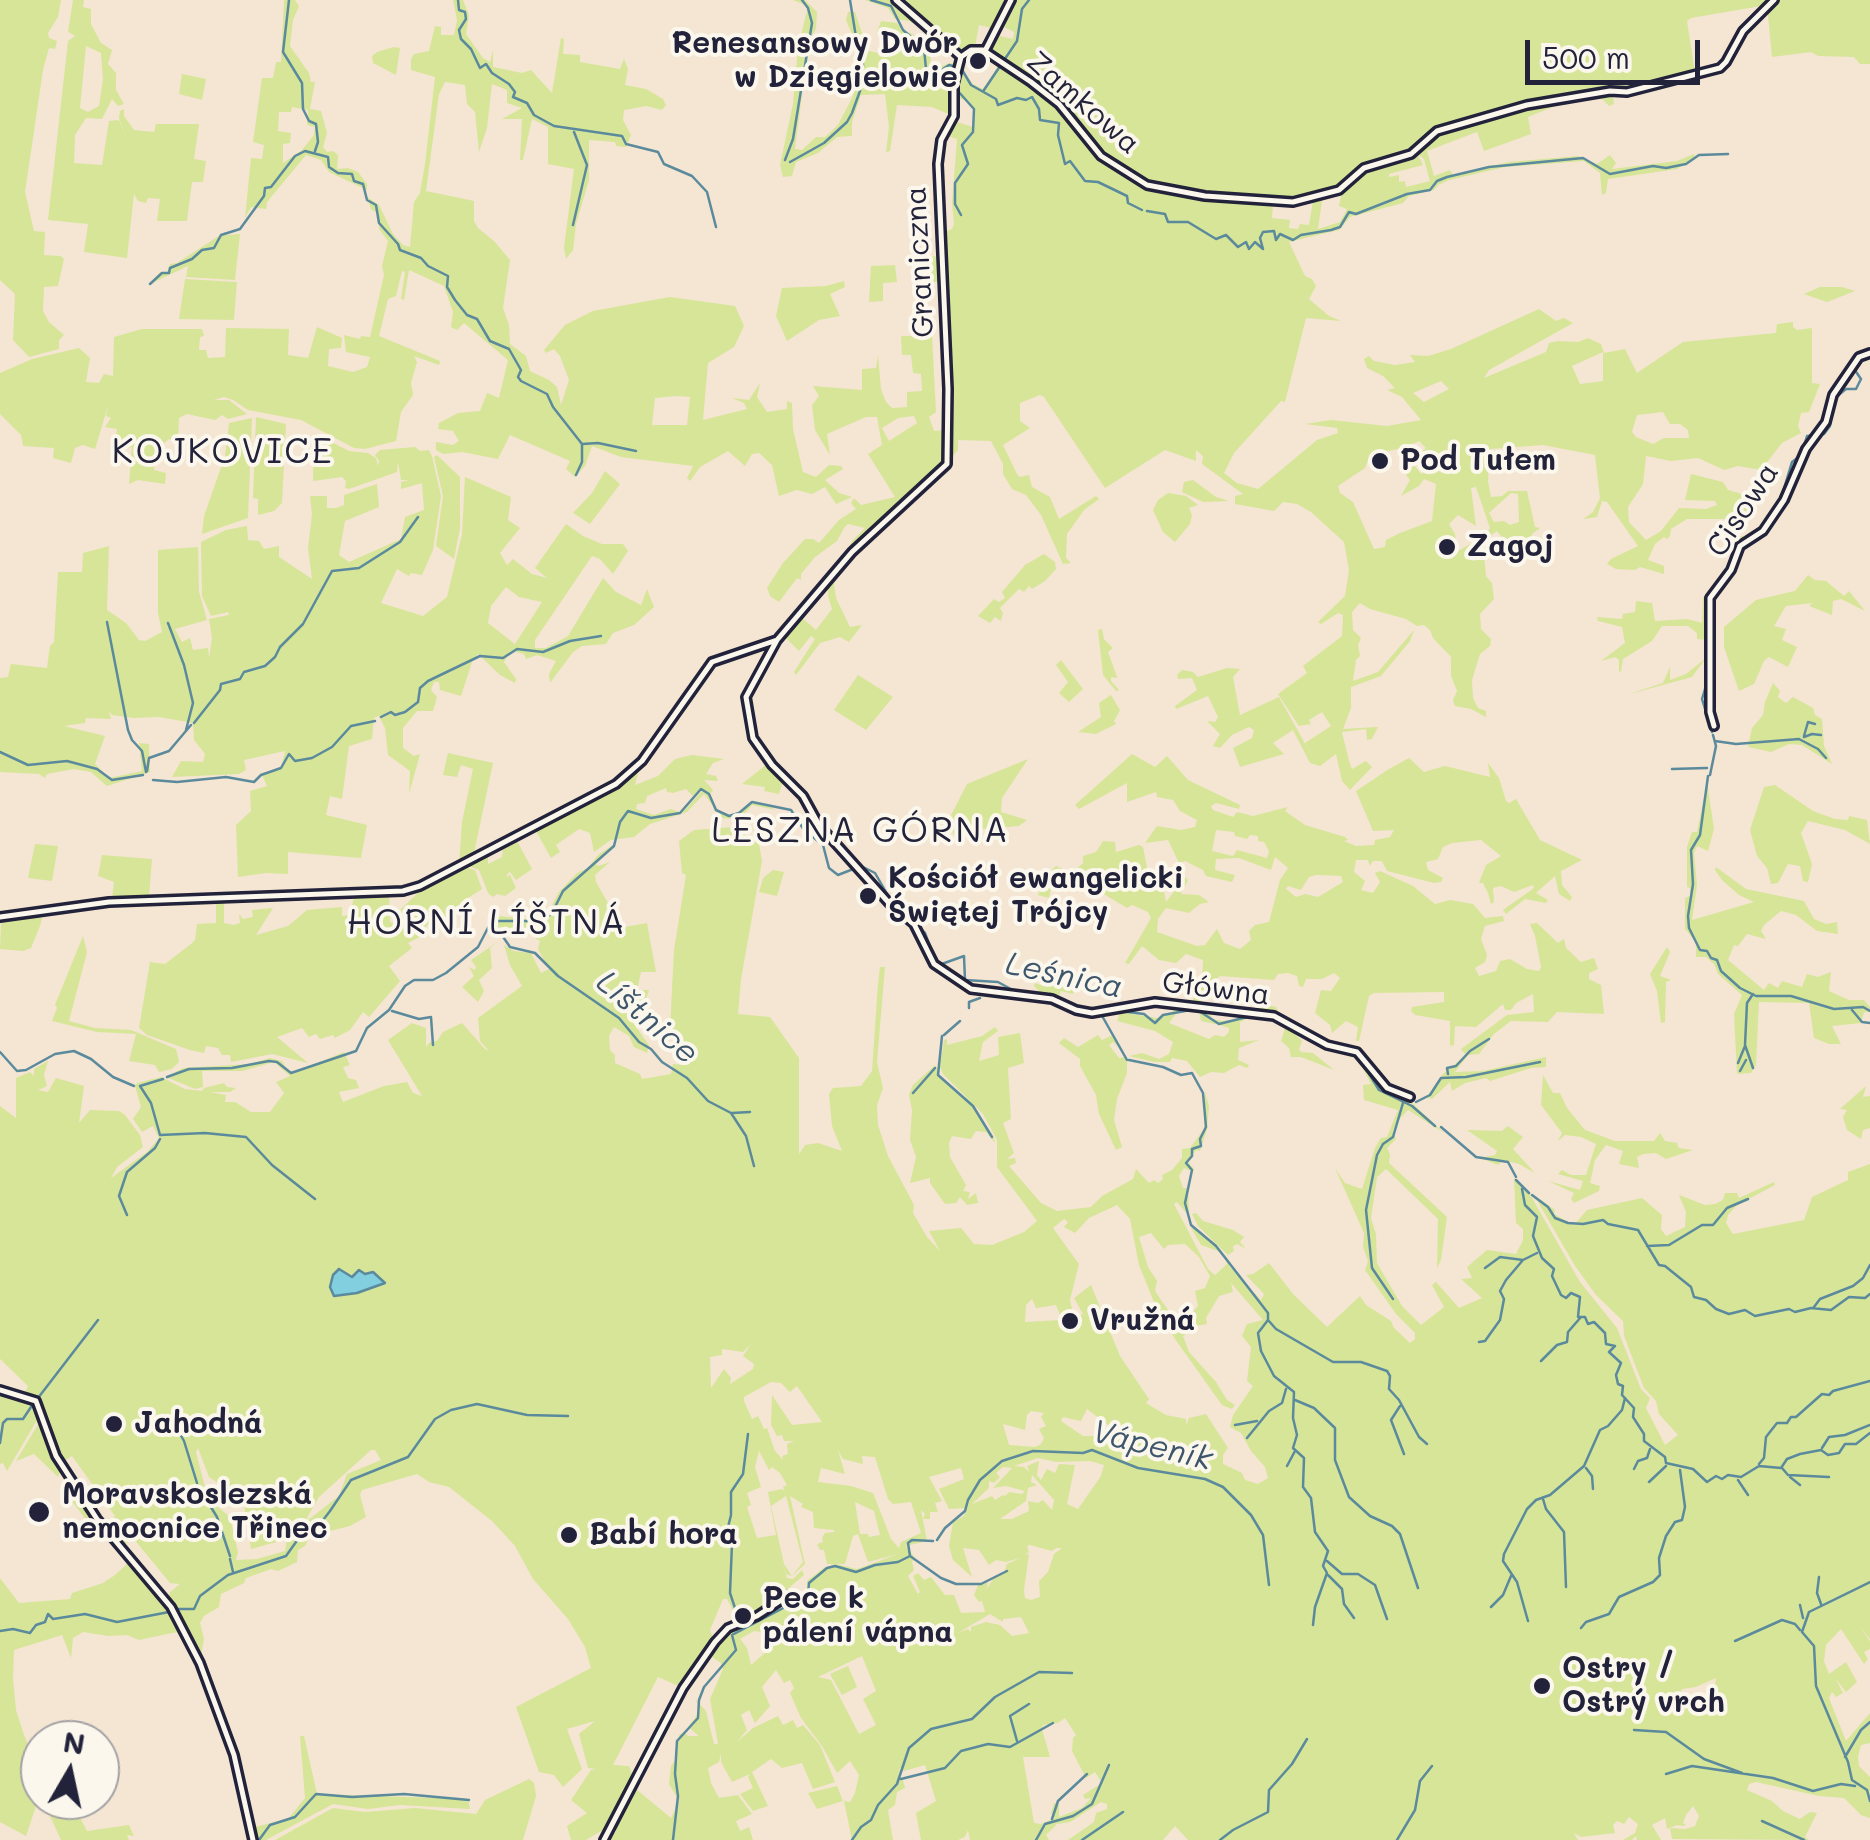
<!DOCTYPE html>
<html>
<head>
<meta charset="utf-8">
<style>
	body { margin:0 }
	#map { position:relative; width:1870px; height:1840px; overflow:hidden; background:#f4e6d2; font-family:Mali,sans-serif }
	canvas { display:block }
	.north { position:absolute; left:20px; top:1720px; width:100px; height:100px; box-sizing:border-box; background:#fbf7ec; border:2px solid #a4a2a5; border-radius:50%; rotate:9deg; font-size:28px; font-weight:700; line-height:40px; text-align:center; color:#22223b }
	.north::after { content:''; display:block; margin:auto; width:35px; height:45px; background:#22223b; clip-path:polygon(50% 0,100% 100%,50% 72%,0 100%) }
	.scale { position:absolute; left:1525px; top:40px; width:175px; height:45px; box-sizing:border-box; border:5px solid #22223b; border-top:0; padding-left:12px; font-size:30px; line-height:35px; white-space:nowrap; color:#22223b; -webkit-text-stroke:8px #fbf7ec; paint-order:stroke }
</style>
</head>
<body>
<div id="map">
<canvas width="1870" height="1840"></canvas>
<div class="north">N</div>
<div class="scale">500 m</div>
</div>
<script>
const g = document.querySelector('canvas').getContext('2d');
g.lineJoin = 'round';
function fillPath(path, color) { g.fillStyle = color; g.fill(path, 'evenodd'); }
const toPath = rows => new Path2D(rows.map(r => 'M' + r).join(''));
function trace(path, color, width, dash) { g.strokeStyle = color; g.lineWidth = width; g.lineCap = dash ? 'butt' : 'round'; g.setLineDash(dash || []); g.stroke(path); }
function write(font, color, halo, rows, align = 'center') {
  g.font = font + ' Mali,sans-serif'; g.lineWidth = 8; g.setLineDash([]); g.textBaseline = 'middle'; g.strokeStyle = halo; g.fillStyle = color; for (const [text, x, y, turn = 0] of rows) {
    g.save(); g.translate(x, y); g.rotate((+turn || 0) * Math.PI / 180); g.textAlign = isNaN(turn) ? turn : align; if (halo) g.strokeText(text, 0, 0); g.fillText(text, 0, 0); g.restore();
  }
}
const green = toPath([
	[0,0,61,0,58,17,48,33,49,38,57,41,55,49,49,48,43,70,25,192,34,231,45,232,44,255,61,256,64,259,58,286,44,287,43,311,49,322,64,335,59,340,59,349,29,357,13,340,15,294,0,280],
	[73,0,84,0,83,7,91,9,91,24,101,43,112,50,108,64,116,73,116,90,124,104,118,106,112,99,102,119,86,118,75,135,74,163,102,165,109,121,119,120,126,137,119,118,120,111,124,109,124,116,134,130,154,132,156,124,199,124,194,159,206,161,203,182,192,182,187,221,157,221,160,199,148,198,146,203,138,201,134,194,127,258,84,252,88,224,48,220,68,41,75,36,68,32],
	[86,46,101,53,103,79,99,106,88,112,80,108],
	[284,0,295,0,299,6,293,20,290,46,309,73,311,82,315,82,310,109,321,111,327,133,323,147,327,152,333,151,338,155,337,169,348,168,358,172,367,184,367,190,329,172,321,160,306,155,267,202,266,209,251,207,245,218,251,158,262,159,264,145,253,142,262,78,273,78,276,62,281,62],
	[292,107,308,110,307,125,315,127,314,135,302,150,283,163,283,144,290,143,291,133,278,131,279,112,291,112],
	[453,0,463,0,469,15,466,34,483,58,490,62,493,50,493,67,522,73,531,70,552,93,561,38,564,39,563,54,580,55,580,62,620,69,624,59,628,69,625,85,646,89,663,99,666,105,662,110,646,106,624,110,623,120,631,135,626,147,616,146,615,142,589,140,589,180,576,224,573,250,566,259,564,248,574,169,548,164,548,127,532,119,523,160,520,160,522,119,502,119,522,108,507,103,507,90,492,84,487,128,479,152,475,112,467,104,465,85,445,82,439,94,426,191,474,201,474,221,478,228,495,242,510,260,503,308,509,325,510,344,526,356,530,371,549,380,557,387,561,405,569,380,560,356,554,349,546,353,544,350,565,325,593,311,670,297,735,306,744,326,734,347,708,363,703,420,747,409,744,403,732,398,749,400,760,383,757,397,767,412,787,409,787,401,792,403,793,429,803,472,816,477,829,465,841,466,843,469,825,480,839,493,852,497,836,504,825,487,812,494,797,490,779,496,772,465,759,453,752,454,745,466,728,451,700,467,690,481,687,478,693,466,621,457,592,446,585,466,575,477,566,469,570,461,510,435,498,459,462,452,443,454,436,450,436,442,453,445,459,441,453,431,438,429,439,423,458,413,480,411,487,393,499,398,508,360,464,323,457,330,451,327,453,312,444,286,409,270,404,300,401,299,405,272,402,271,396,296,388,299,379,336,440,361,439,365,414,356,417,362,411,383,413,395,401,412,396,441,365,449,354,448,301,420,248,410,233,400,224,397,214,400,229,400,247,414,228,419,222,415,215,420,187,414,179,418,178,441,169,439,156,450,154,470,166,473,165,484,138,480,129,484,132,447,113,454,117,429,105,427,111,418,106,416,108,406,95,449,83,445,75,448,71,463,53,458,54,448,23,446,21,435,0,414,0,373,32,359,79,348,90,358,86,382,99,383,104,374,113,376,114,337,142,329,202,329,204,336,200,337,199,350,206,350,208,358,225,357,226,328,289,329,288,355,308,358,317,327,342,338,341,348,329,349,328,366,353,372,367,367,370,357,346,352,344,335,360,339,361,336,370,337,384,275,382,266,388,241,379,229,379,214,371,209,367,197,379,205,393,234,403,245,410,247,414,202,420,193,425,164,435,77,411,70,411,59,414,54,429,51,435,26,441,27,441,35,454,35,457,20],
	[677,396,690,397,687,425,652,425,655,398],
	[793,0,805,0,817,12,816,29,809,40,795,149,802,150,816,137,825,137,838,125,853,96,860,53,846,20,848,12,855,12,868,51,889,55,893,35,877,32,881,21,897,23,903,30,921,38,931,54,930,70,950,63,956,64,953,82,960,67,973,84,983,89,1000,63,1051,98,1098,157,1141,183,1182,195,1273,203,1272,218,1290,220,1289,228,1298,229,1300,224,1309,225,1313,201,1261,200,1149,183,1102,154,1053,96,988,51,995,35,1013,39,1014,32,998,24,995,29,979,25,975,47,962,52,909,21,895,19,888,8,865,0,1870,0,1870,64,1860,64,1854,57,1818,56,1811,52,1772,57,1767,5,1691,18,1687,21,1695,73,1613,95,1614,104,1609,106,1601,98,1555,106,1528,117,1531,134,1484,151,1477,132,1427,151,1434,176,1450,170,1453,175,1509,162,1578,156,1597,164,1610,155,1616,163,1612,169,1677,161,1694,154,1695,158,1677,169,1608,179,1606,193,1602,195,1600,173,1584,161,1505,167,1449,180,1438,185,1434,190,1409,196,1403,203,1350,217,1339,230,1289,242,1305,276,1312,279,1316,286,1309,299,1329,316,1341,321,1306,318,1285,402,1281,401,1234,453,1224,473,1237,483,1258,489,1317,440,1338,433,1337,428,1305,424,1331,420,1387,426,1421,420,1402,397,1387,390,1395,388,1383,376,1367,368,1364,359,1369,356,1374,361,1395,365,1415,362,1410,355,1428,356,1451,349,1539,309,1556,321,1564,318,1573,323,1489,370,1484,378,1546,352,1549,343,1558,341,1578,342,1588,338,1601,344,1604,353,1625,349,1637,373,1683,342,1776,333,1777,324,1793,322,1793,327,1797,330,1812,328,1812,383,1820,384,1809,412,1801,413,1798,426,1801,433,1782,443,1761,470,1738,466,1724,470,1698,458,1671,461,1646,456,1643,484,1628,507,1629,522,1646,540,1661,531,1679,508,1706,509,1717,505,1715,501,1685,500,1691,474,1723,482,1728,490,1753,497,1749,509,1733,523,1723,519,1687,519,1671,529,1670,536,1667,539,1664,537,1655,544,1648,560,1664,566,1664,574,1640,567,1635,570,1616,569,1607,564,1611,559,1638,546,1607,502,1602,501,1597,517,1583,519,1593,512,1600,498,1595,455,1543,445,1490,449,1488,481,1491,497,1502,496,1508,491,1527,491,1535,527,1540,528,1532,534,1531,544,1519,546,1521,554,1517,557,1497,531,1482,541,1490,528,1476,487,1471,488,1476,526,1458,515,1449,524,1455,534,1458,551,1472,543,1476,550,1469,559,1474,561,1484,554,1486,576,1492,583,1494,599,1480,614,1481,629,1491,639,1490,646,1480,654,1472,680,1473,698,1478,708,1486,711,1486,717,1471,709,1455,706,1453,700,1457,691,1451,676,1451,657,1433,638,1430,630,1424,625,1417,626,1406,619,1370,609,1360,603,1352,612,1353,630,1361,638,1358,645,1360,656,1356,660,1353,681,1378,672,1414,630,1410,641,1381,676,1351,687,1351,708,1343,729,1378,727,1372,739,1367,740,1366,729,1342,732,1349,761,1352,769,1366,761,1372,767,1350,790,1342,781,1336,754,1320,766,1310,763,1293,730,1273,743,1284,754,1240,767,1233,748,1252,738,1254,730,1249,727,1232,735,1220,748,1213,746,1220,734,1207,721,1215,722,1218,717,1208,696,1176,709,1175,706,1197,690,1192,678,1178,679,1177,675,1182,670,1193,672,1198,677,1227,668,1240,669,1233,677,1240,715,1279,697,1313,758,1305,743,1331,726,1322,712,1309,720,1311,724,1299,726,1278,694,1307,673,1303,666,1342,636,1343,615,1338,613,1321,624,1318,622,1345,596,1349,570,1344,542,1311,512,1297,504,1283,502,1274,511,1235,504,1235,496,1243,494,1202,464,1203,456,1196,450,1196,461,1165,450,1105,488,1044,397,1040,395,1020,403,1020,421,1030,428,1003,445,1017,474,1020,477,1029,475,1032,487,1050,497,1059,519,1096,496,1099,499,1084,510,1067,534,1066,558,1071,563,1063,564,1041,515,1026,495,1012,489,1003,474,1003,464,991,441,958,440,958,450,949,460,944,282,924,282,924,257,943,256,943,245,936,245,936,227,940,227,942,233,952,229,954,224,952,203,957,139,947,136,954,121,973,127,974,110,968,100,954,98,953,116,932,107,897,105,890,151,886,152,889,127,885,94,861,95,852,122,852,136,837,137,818,153,796,162,792,176,783,177,780,165,793,104,798,48,808,6],
	[1417,153,1424,159,1430,181,1406,187,1405,181,1399,182,1399,175,1389,177,1389,174,1423,165],
	[1343,188,1339,206,1347,209,1340,222,1318,229,1323,193],
	[1603,352,1603,381,1580,384,1572,366],
	[1441,381,1449,389,1424,402,1413,393],
	[1663,412,1670,424,1680,424,1688,430,1689,438,1664,438,1653,444,1636,437,1632,432,1637,415],
	[1419,441,1426,448,1419,454,1430,450,1438,454,1452,453,1454,456,1454,462,1439,461,1421,474,1415,466,1411,467,1406,475,1410,480,1401,496,1419,486,1424,479,1436,484,1432,521,1400,533,1386,540,1385,547,1374,549,1353,502,1340,493,1338,486,1365,468,1369,457,1374,454,1407,447],
	[1511,493,1518,494,1519,522,1510,525,1504,521,1494,522,1489,513],
	[394,47,400,48,396,75,373,63,372,56,377,52],
	[182,74,206,79,202,100,179,94],
	[225,232,227,235,240,234,235,280,186,277,188,266,150,284,160,272,167,272,170,264,177,263],
	[895,265,897,282,883,283,883,301,869,302,871,266],
	[185,279,237,282,234,320,179,319],
	[844,281,845,287,830,294,840,316,819,320,787,341,776,316,782,288,826,286],
	[1820,287,1842,287,1855,291,1827,302,1804,294],
	[901,336,932,336,936,412,929,417,934,431,946,430,944,467,842,559,852,541,865,528,848,524,844,528,837,541,815,557,801,574,801,580,797,578,779,602,770,596,767,588,783,563,805,539,813,539,819,543,839,520,856,509,851,503,854,498,861,505,895,497,868,454,882,445,877,417,866,417,827,434,830,455,815,430,812,405,819,396,813,386,862,390,862,369,876,368,878,355,881,389,886,402,892,408,907,407,907,392,922,391,921,374,913,373,911,355,902,355],
	[914,416,917,423,889,441,882,428,898,418],
	[256,417,286,424,282,503,274,511,258,515,258,499,253,498],
	[252,418,248,518,202,534,204,516,225,456,229,423],
	[314,433,349,451,368,453,376,458,378,466,379,461,375,455,380,450,415,447,420,451,429,450,432,456,441,496,433,550,422,575,411,573,409,576,397,569,381,603,423,616,447,597,462,534,465,477,511,497,508,520,520,528,500,553,507,565,513,559,532,574,547,578,535,568,566,524,583,536,602,544,623,544,628,551,613,574,600,559,592,556,535,640,535,648,546,648,568,636,603,578,616,592,641,605,647,589,654,607,634,625,613,633,606,644,582,646,573,652,550,683,549,674,556,661,537,655,526,659,524,654,511,651,504,662,516,679,515,683,500,675,478,654,473,659,461,696,440,690,439,682,434,682,431,690,437,697,433,711,417,711,403,728,403,748,414,756,420,754,409,794,410,771,388,755,385,728,379,716,374,718,372,739,349,746,342,799,330,796,326,815,367,825,361,858,288,852,288,874,266,873,238,877,236,825,251,811,250,791,267,786,262,775,281,767,285,751,244,760,246,770,239,774,172,777,181,761,203,762,205,754,194,740,193,723,159,717,134,718,112,715,109,711,111,719,86,718,85,723,64,726,105,736,95,764,109,778,142,771,139,743,149,744,150,772,107,786,91,772,74,769,47,774,45,778,39,774,0,772,0,678,8,677,11,664,47,668,50,646,54,642,58,572,82,572,83,553,109,546,107,610,126,623,139,640,145,641,162,632,158,613,158,550,198,547,199,592,207,620,175,629,182,642,190,638,193,650,208,648,209,658,212,638,209,619,229,615,228,612,211,616,202,596,201,542,226,530,247,526,248,540,259,541,264,549,279,546,279,557,312,579,308,548,312,514,310,496,327,496,327,508,336,508,344,505,344,495,377,484,379,507,345,521,339,555,349,562,401,539,405,517,424,510,422,483,401,489,401,482,409,480,401,480,398,462,397,472,349,489,345,488,346,481,342,477,313,481],
	[506,587,519,597,542,602,515,644,488,623,491,606],
	[437,455,460,477,460,528,454,559,436,546,443,496,434,457],
	[605,471,620,484,590,524,573,513,592,493],
	[1193,480,1216,497,1229,501,1203,502,1182,492,1184,482],
	[1168,493,1186,496,1198,505,1189,508,1192,515,1190,524,1175,542,1163,532,1153,510,1158,500],
	[1739,536,1747,537,1708,599,1707,640,1697,639,1697,633,1688,626,1662,626,1652,641,1623,659,1621,671,1619,672,1619,660,1615,657,1601,661,1625,643,1622,627,1598,621,1597,617,1622,619,1623,614,1635,612,1636,601,1652,603,1655,621,1687,619,1702,623,1703,598,1726,567],
	[1044,554,1055,562,1056,569,1045,581,1032,589,1029,586,1024,592,1019,589,1000,608,1003,613,1001,621,995,617,990,623,978,616,994,599,999,602,1005,598,1002,592,1025,565],
	[834,574,838,575,834,584,836,598,850,627,862,625,849,642,840,637,820,643,796,675,794,672,815,639,811,636,799,651,784,636,800,616,816,630,832,609,828,596,829,580],
	[1808,575,1815,580,1826,581,1844,596,1849,591,1865,611,1841,599,1833,601,1832,615,1809,606,1813,603,1786,606,1774,626,1786,629,1782,640,1797,647,1788,667,1769,657,1764,661,1754,684,1739,691,1724,647,1724,627,1756,600,1795,591],
	[1102,629,1104,639,1113,648,1108,652,1116,674,1117,678,1111,677,1111,681,1119,690,1116,691,1103,675,1098,630],
	[1706,658,1692,677,1626,695,1663,683,1670,667,1670,680,1686,674],
	[1061,660,1083,689,1069,702,1059,693,1068,682,1056,665],
	[858,675,893,697,866,730,834,710],
	[1773,683,1780,691,1778,697,1786,703,1793,697,1813,708,1815,715,1822,719,1824,746,1832,764,1802,745,1789,744,1771,752,1748,747,1752,728,1763,715,1765,702],
	[1111,695,1120,710,1114,721,1116,724,1096,734,1078,732,1101,717,1099,703],
	[448,753,493,763,474,853,459,863,462,822,473,769,461,765,457,777,443,775],
	[1132,754,1155,767,1167,756,1188,780,1240,805,1239,809,1216,803,1211,806,1213,810,1233,817,1237,812,1253,816,1288,807,1285,811,1305,825,1345,837,1348,840,1344,841,1356,846,1374,845,1375,840,1390,837,1394,830,1373,831,1356,791,1389,769,1409,758,1424,772,1445,766,1490,777,1488,763,1499,778,1506,801,1509,803,1516,799,1540,840,1582,860,1561,871,1562,885,1572,897,1570,901,1559,894,1555,876,1536,893,1548,900,1546,903,1525,899,1506,914,1503,910,1534,888,1533,885,1514,892,1501,886,1493,888,1494,902,1491,904,1488,893,1483,883,1479,883,1486,865,1501,856,1481,840,1452,843,1443,847,1438,859,1426,862,1428,870,1443,878,1441,882,1434,883,1387,871,1382,861,1373,861,1370,866,1368,860,1356,860,1354,872,1365,881,1361,890,1373,893,1380,882,1375,873,1380,871,1413,886,1435,904,1450,900,1473,904,1485,918,1503,916,1504,921,1485,926,1481,939,1487,955,1485,962,1475,968,1479,976,1496,971,1500,961,1510,959,1527,969,1539,971,1541,967,1535,936,1530,924,1537,923,1558,943,1564,939,1566,948,1581,962,1594,958,1598,969,1589,973,1589,979,1601,985,1604,1014,1557,1012,1548,1022,1511,1021,1494,1034,1479,1054,1468,1055,1455,1072,1483,1071,1546,1057,1546,1067,1531,1068,1490,1081,1486,1078,1465,1083,1452,1091,1450,1082,1432,1099,1427,1097,1443,1074,1466,1055,1461,1049,1507,1015,1534,1012,1533,994,1516,1003,1511,1010,1505,1010,1503,1004,1476,1027,1455,1026,1454,1045,1450,1046,1450,1021,1415,1015,1411,1011,1412,1007,1444,1002,1444,992,1374,993,1369,996,1359,1041,1356,1041,1358,1027,1346,1021,1332,1033,1330,1025,1315,1013,1321,990,1331,991,1340,978,1334,973,1322,979,1306,979,1303,987,1299,986,1297,976,1288,973,1278,974,1274,980,1220,976,1209,986,1200,1004,1192,1002,1202,979,1203,960,1186,954,1176,963,1159,960,1142,946,1129,964,1125,963,1151,918,1148,912,1132,905,1127,908,1097,890,1104,883,1098,878,1092,880,1094,875,1089,869,1075,875,1078,884,1075,887,1053,879,1049,898,1038,895,1045,877,1056,866,1072,873,1083,863,1083,856,1096,852,1103,841,1115,842,1116,852,1139,845,1143,847,1148,873,1158,870,1161,873,1166,902,1185,877,1188,880,1181,894,1199,895,1209,902,1200,904,1189,913,1166,908,1158,919,1157,932,1197,946,1205,945,1217,929,1224,943,1240,949,1251,940,1249,931,1255,925,1269,922,1280,880,1288,868,1275,857,1271,870,1239,858,1216,859,1215,870,1235,875,1232,882,1206,876,1203,870,1185,861,1179,863,1168,840,1145,843,1157,826,1181,830,1195,827,1197,820,1180,811,1173,800,1157,797,1156,792,1127,802,1127,783,1079,809,1075,805],
	[1216,830,1234,832,1235,836,1247,839,1250,835,1258,836,1258,841,1264,842,1269,851,1267,858,1237,850,1233,856,1212,851],
	[1316,875,1341,876,1343,882,1318,897,1305,894,1296,897,1286,889,1288,886,1301,890,1309,877],
	[692,755,724,759,713,763,706,774,716,776,718,781,704,780,713,790,710,794,719,813,736,817,750,804,764,804,776,810,752,805,740,819,722,818,704,794,687,812,650,824,634,837,611,840,594,852,590,833,579,829,556,845,560,852,551,858,536,831,614,789,640,766,635,785,658,776,675,759],
	[666,788,667,792,673,793,686,789,693,796,699,790,704,789,682,813,671,809,654,815,636,809,637,804,645,803,647,796],
	[1028,759,1002,798,1001,812,1027,820,1019,826,983,829,955,838,948,821,967,784],
	[767,764,783,781,779,794,764,791,765,787,742,784],
	[1707,782,1714,829,1708,851,1697,846,1694,853,1697,885,1692,920,1754,902,1739,895,1722,880,1715,870,1716,867,1746,889,1804,901,1814,919,1826,924,1837,922,1838,934,1817,931,1796,915,1781,911,1764,925,1761,931,1766,939,1747,934,1738,946,1734,945,1728,960,1764,990,1769,983,1778,988,1782,981,1802,987,1807,974,1818,977,1831,972,1829,991,1849,1000,1864,1000,1870,1007,1869,1012,1864,1012,1861,1023,1832,1026,1841,1044,1829,1044,1814,1038,1809,1003,1759,1002,1756,1065,1751,1073,1737,1074,1734,1014,1742,995,1718,974,1714,964,1706,957,1696,957,1696,942,1685,929,1685,898,1690,896,1690,888,1687,887,1687,847,1692,832,1697,832],
	[1775,785,1813,811,1835,819,1848,820,1849,816,1867,820,1870,844,1845,830,1808,821,1801,833,1812,864,1808,882,1803,881,1800,866,1788,864,1778,883,1771,884,1767,868,1757,856,1750,830,1764,787],
	[734,827,759,844,762,861,741,979,738,1014,770,1017,799,1058,799,1154,805,1145,818,1143,842,1151,832,1126,829,1094,833,1088,861,1086,872,1071,878,984,880,967,885,967,877,1062,883,1088,877,1105,878,1125,888,1156,914,1205,913,1213,927,1237,940,1251,929,1231,961,1228,974,1244,992,1245,1024,1232,1037,1221,997,1167,997,1140,983,1114,943,1074,940,1067,944,1040,947,1039,947,1045,982,1036,995,1027,998,1031,983,1042,979,1061,999,1055,998,1037,1020,1033,1024,1063,1008,1068,1011,1119,1003,1123,1014,1153,1007,1159,1015,1158,1016,1163,1009,1166,1041,1203,1057,1211,1091,1207,1102,1196,1133,1179,1136,1169,1149,1183,1154,1180,1158,1183,1163,1179,1162,1175,1172,1170,1182,1158,1182,1149,1190,1148,1204,1129,1205,1092,1209,1106,1207,1129,1200,1151,1196,1150,1188,1162,1194,1169,1193,1172,1184,1168,1179,1176,1183,1188,1188,1188,1189,1216,1177,1202,1174,1204,1208,1269,1215,1275,1227,1264,1226,1259,1218,1251,1201,1245,1191,1228,1193,1227,1216,1244,1231,1263,1229,1266,1261,1300,1264,1294,1246,1275,1253,1274,1269,1263,1293,1294,1327,1327,1360,1296,1366,1305,1391,1321,1394,1328,1410,1343,1415,1339,1415,1333,1396,1314,1365,1270,1368,1261,1363,1247,1364,1233,1335,1168,1345,1183,1362,1189,1375,1148,1381,1138,1387,1137,1398,1110,1364,1100,1363,1085,1371,1084,1358,1059,1324,1049,1280,1017,1259,1013,1262,1004,1276,1007,1280,1014,1318,1040,1347,1048,1355,1046,1376,1084,1411,1102,1444,1133,1408,1110,1397,1122,1393,1131,1396,1139,1387,1148,1390,1154,1389,1163,1447,1217,1441,1260,1437,1268,1438,1219,1386,1169,1377,1177,1371,1218,1376,1234,1377,1263,1402,1306,1421,1325,1444,1307,1432,1285,1436,1282,1459,1308,1482,1298,1461,1279,1472,1278,1467,1267,1487,1250,1516,1254,1523,1240,1523,1229,1516,1223,1514,1178,1528,1191,1580,1282,1617,1328,1641,1389,1650,1398,1646,1408,1665,1445,1678,1435,1659,1414,1656,1401,1644,1388,1624,1336,1623,1321,1596,1295,1575,1266,1534,1195,1555,1210,1554,1214,1574,1225,1587,1210,1642,1198,1662,1215,1661,1229,1666,1236,1685,1227,1686,1212,1679,1195,1705,1205,1715,1204,1723,1200,1725,1193,1737,1193,1739,1198,1774,1182,1775,1185,1737,1205,1728,1215,1726,1223,1733,1234,1804,1220,1812,1197,1848,1180,1848,1172,1870,1164,1870,1639,1860,1627,1870,1641,1870,1649,1864,1652,1868,1659,1864,1664,1841,1629,1826,1645,1824,1661,1829,1674,1846,1662,1857,1682,1846,1692,1836,1679,1843,1693,1836,1697,1832,1692,1829,1698,1846,1741,1870,1713,1870,1743,1861,1745,1858,1757,1859,1766,1870,1777,1870,1818,1861,1815,1844,1798,1819,1796,1756,1782,1749,1784,1747,1790,1772,1801,1783,1811,1800,1819,1810,1812,1817,1813,1805,1837,1809,1840,1672,1839,1670,1828,1685,1829,1695,1826,1699,1816,1693,1806,1686,1815,1683,1823,1686,1825,1683,1826,1677,1825,1667,1829,1665,1818,1652,1825,1661,1840,1637,1840,1636,1836,1632,1840,1623,1840,1635,1833,1638,1824,1629,1817,1624,1824,1617,1821,1613,1825,1615,1833,1581,1837,1574,1833,1578,1840,1188,1840,1175,1826,1163,1840,1068,1840,1094,1822,1096,1813,1107,1809,1107,1804,1101,1802,1070,1822,1057,1824,1046,1835,1049,1840,970,1840,968,1830,965,1837,958,1840,921,1840,916,1813,936,1801,925,1765,904,1771,900,1768,898,1778,903,1780,905,1788,897,1792,895,1805,888,1810,893,1840,852,1840,844,1801,850,1802,855,1793,859,1775,850,1761,837,1773,822,1746,801,1718,790,1693,794,1688,790,1680,784,1683,773,1665,776,1670,762,1687,770,1706,755,1723,749,1710,741,1715,747,1730,737,1742,753,1728,778,1716,783,1725,793,1720,797,1728,803,1725,820,1745,835,1782,813,1789,802,1763,782,1768,771,1759,752,1772,768,1806,753,1811,740,1794,753,1788,748,1777,750,1774,732,1782,721,1762,721,1753,719,1762,708,1768,711,1783,719,1798,738,1795,752,1814,736,1821,740,1831,749,1827,753,1840,606,1840,616,1832,616,1825,636,1789,671,1818,679,1801,669,1784,671,1766,676,1759,679,1735,684,1732,688,1736,699,1736,688,1727,700,1711,696,1700,706,1711,714,1744,718,1744,710,1699,723,1669,721,1663,708,1654,723,1635,726,1637,736,1630,738,1624,750,1622,769,1608,770,1613,807,1597,807,1581,825,1567,832,1568,831,1565,836,1564,857,1569,898,1554,868,1562,858,1534,853,1536,845,1564,827,1564,824,1550,820,1550,817,1544,823,1542,822,1538,825,1533,834,1532,834,1530,814,1528,813,1512,801,1507,803,1504,790,1496,805,1564,792,1576,786,1574,775,1542,787,1578,793,1579,802,1570,804,1575,789,1588,789,1593,756,1615,746,1616,744,1612,740,1613,741,1619,738,1620,727,1599,723,1599,710,1630,714,1641,707,1651,700,1652,698,1662,685,1681,676,1685,658,1677,613,1765,629,1766,632,1774,606,1833,601,1831,586,1840,571,1840,567,1826,587,1813,571,1800,591,1770,596,1769,588,1768,579,1734,595,1721,567,1729,582,1769,563,1787,554,1775,539,1772,516,1707,591,1668,585,1647,568,1619,533,1579,515,1546,492,1521,449,1487,429,1482,417,1474,362,1490,360,1495,366,1517,350,1526,310,1536,305,1546,298,1550,297,1562,278,1571,271,1569,246,1578,244,1583,221,1594,219,1607,204,1616,200,1623,204,1639,201,1656,169,1599,170,1592,180,1584,170,1583,133,1538,121,1547,105,1527,115,1516,72,1456,63,1462,38,1399,24,1394,28,1386,0,1359,0,1106,16,1118,16,1078,30,1072,34,1076,34,1069,48,1061,44,1075,47,1086,38,1090,48,1092,56,1078,84,1086,79,1123,90,1110,119,1111,125,1115,140,1135,143,1147,117,1167,111,1178,147,1152,159,1138,153,1126,142,1132,133,1119,141,1107,135,1086,137,1083,161,1077,185,1089,202,1091,204,1088,224,1083,227,1087,236,1088,230,1092,210,1092,226,1095,225,1102,235,1102,251,1112,270,1112,284,1093,276,1082,290,1076,274,1062,242,1071,202,1071,203,1087,195,1089,166,1077,183,1068,249,1064,270,1058,282,1061,288,1071,297,1071,344,1052,350,1065,343,1067,348,1078,356,1080,359,1088,339,1092,343,1102,384,1086,407,1082,413,1093,422,1096,388,1040,412,1023,426,1028,426,1047,430,1042,437,1041,443,1032,462,1023,485,1049,489,1051,480,1041,478,1018,522,986,510,965,504,945,514,951,531,953,541,973,549,969,538,949,540,941,523,931,515,933,513,929,501,934,492,919,501,916,530,920,545,918,559,892,577,873,588,868,598,855,617,842,596,864,598,866,610,862,595,875,596,882,608,903,613,929,647,923,656,972,641,972,638,986,632,990,649,990,642,1011,636,1013,631,1020,649,1045,647,1053,634,1047,629,1036,614,1027,609,1036,610,1050,615,1055,615,1063,640,1074,642,1079,671,1074,673,1064,684,1065,686,1054,681,1033,671,1032,670,1028,674,950,686,875,682,873,679,841,694,830],
	[1117,1205,1130,1219,1139,1265,1154,1302,1175,1339,1222,1405,1232,1409,1235,1405,1227,1400,1216,1382,1189,1352,1183,1336,1196,1326,1207,1324,1206,1318,1219,1296,1233,1292,1231,1283,1263,1320,1247,1324,1242,1336,1251,1347,1247,1381,1253,1386,1233,1415,1230,1427,1241,1433,1251,1451,1265,1467,1268,1478,1258,1484,1245,1480,1242,1473,1223,1464,1223,1455,1228,1448,1206,1414,1189,1418,1186,1425,1186,1419,1166,1415,1146,1403,1149,1399,1120,1356,1091,1285,1074,1298,1083,1314,1074,1318,1070,1300,1079,1264,1053,1228,1064,1219,1068,1222,1064,1227,1075,1233,1089,1218],
	[1151,1233,1164,1249,1168,1245,1185,1244,1199,1257,1210,1276,1205,1288,1195,1291,1198,1306,1183,1323,1172,1316,1155,1291,1157,1281,1148,1267,1139,1237],
	[1032,1299,1036,1308,1056,1305,1062,1320,1025,1322,1026,1305],
	[751,1344,743,1356,754,1364,753,1369,730,1384,731,1378,724,1369,711,1388,710,1357,722,1355,722,1349,743,1352],
	[771,1382,781,1383,790,1392,797,1386,822,1422,792,1425,772,1395,771,1425,777,1436,782,1435,784,1441,794,1441,787,1444,788,1454,782,1456,783,1460,775,1451,767,1428,764,1429,758,1416,752,1419,744,1401,744,1397],
	[1087,1409,1115,1430,1117,1443,1097,1432,1094,1436,1083,1436,1061,1421,1063,1417,1081,1421],
	[1031,1411,1044,1413,1041,1417,1046,1426,1039,1429,1044,1438,1041,1444,1035,1447,1009,1445,1003,1424,1025,1430,1027,1415],
	[198,1448,209,1477,233,1493,242,1492,251,1549,287,1539,285,1551,257,1559,236,1560,238,1552,230,1517,208,1499,196,1452],
	[371,1450,375,1450,381,1460,347,1474,339,1496,304,1523,319,1497],
	[838,1450,843,1459,863,1464,862,1456,875,1457,888,1499,893,1504,911,1502,921,1533,901,1542,899,1548,891,1539,873,1493,851,1486,818,1482,821,1468,845,1474],
	[759,1451,769,1470,772,1467,780,1473,787,1485,783,1487,785,1492,782,1489,768,1492,776,1535,757,1538,747,1507,751,1505,747,1493,761,1487,755,1467],
	[1038,1458,1056,1462,1090,1461,1104,1465,1101,1476,1078,1509,1067,1504,1075,1465,1059,1464,1055,1473,1047,1469,1041,1480,1037,1475,1039,1461,1027,1466,1029,1472,1024,1467,1014,1466],
	[1003,1467,1012,1468,993,1488,1006,1486,1025,1491,1022,1494,1009,1492,1005,1496,1003,1495,995,1500,992,1496,972,1504,989,1488,989,1481,994,1483,1000,1477,996,1473],
	[961,1468,964,1479,939,1489,949,1509,966,1508,964,1516,953,1522,949,1546,953,1560,972,1577,963,1548,979,1550,989,1565,996,1560,1006,1562,1020,1558,1007,1564,1004,1573,994,1577,987,1589,988,1582,978,1585,974,1595,979,1602,982,1601,985,1612,961,1613,954,1595,945,1595,931,1577,924,1580,918,1573,913,1576,920,1592,918,1594,908,1576,914,1570,912,1562,915,1558,906,1546,927,1541,921,1510,925,1514,923,1519,930,1519,930,1512,938,1512,935,1503,942,1501,929,1477],
	[1032,1475,1054,1500,1052,1510,1043,1500,1038,1503,1028,1501,1029,1511,1012,1519,1000,1519,1026,1501,1028,1488,1037,1485,1031,1482],
	[786,1496,803,1562,792,1576,784,1564,771,1506],
	[855,1502,874,1511,880,1535,869,1537,868,1534,860,1534],
	[1030,1545,1052,1551,1056,1548,1062,1548,1054,1554,1048,1572,1039,1581,1040,1597,1031,1600,1025,1598,1024,1590,1029,1554,1025,1555,1029,1552,1027,1546],
	[990,1614,1003,1622,1003,1619,1021,1617,1029,1633,1012,1636,1000,1625,986,1622,971,1627,971,1632,968,1629,958,1633],
	[754,1631,768,1633,764,1641,767,1651,751,1665,747,1648,740,1639],
	[862,1656,876,1691,863,1699,876,1725,859,1734,831,1680,818,1677],
	[1716,1678,1710,1715,1698,1711,1679,1694,1682,1689,1696,1687],
	[1065,1718,1076,1735,1073,1738,1072,1751,1086,1778,1095,1772,1102,1783,1083,1795,1085,1799,1091,1798,1082,1808,1059,1817,1059,1804,1054,1803,1051,1813,1055,1818,1041,1824,1034,1823,1023,1757,1050,1757,1042,1729,1043,1725,1058,1723],
	[517,841,532,869,516,880,510,872,508,873,506,877,510,875,516,888,505,896,497,894,493,897,488,893,479,870,465,865,488,853,488,864,502,857,503,848],
	[35,844,58,846,52,881,28,878],
	[102,855,152,859,149,898,112,898,114,882,98,876],
	[464,867,475,870,482,889,460,903,463,910,426,926,425,934,408,943,412,948,389,966,400,981,369,1017,363,1012,350,1030,335,1038,333,1035,320,1039,316,1034,309,1037,302,1028,277,1037,308,1063,272,1054,231,1062,230,1055,222,1055,218,1048,206,1046,204,1053,190,1050,147,1035,139,1028,150,962,165,964,191,944,195,940,197,924,216,923,216,900,224,901,224,923,234,925,240,923,239,914,243,919,253,917,252,910,273,908,256,935,288,926,307,910,342,907,342,916,349,915,355,895,389,893,390,922,395,924,402,917,401,909,420,891],
	[773,870,784,872,777,896,759,892,763,878],
	[39,917,42,918,40,926,31,948,23,951,0,949,1,923],
	[83,936,87,952,69,1021,95,1028,131,1030,176,1049,179,1062,172,1069,159,1072,155,1065,129,1061,136,1034,97,1032,52,1021,57,1008,55,1005],
	[499,941,490,948,492,968,479,980,484,991,478,1002,462,987,474,976,469,967,475,970,476,967,471,960],
	[1667,947,1670,952,1660,976,1671,980,1666,982,1665,1022,1661,1023,1657,991,1650,974],
	[1042,972,1060,979,1074,990,1073,994,1061,991,1058,998,1045,997,1034,986,1035,983,1043,986,1045,981,1039,979],
	[1185,1006,1208,1009,1212,1019,1222,1021,1238,1019,1240,1014,1256,1015,1240,1022,1240,1042,1259,1040,1239,1048,1238,1060,1249,1065,1247,1068,1239,1065,1224,1073,1211,1072,1200,1077,1187,1061,1172,1058,1170,1062,1154,1062,1129,1056,1142,1053,1159,1059,1169,1054,1173,1042,1155,1031,1117,1021,1120,1012,1157,1018],
	[1186,1011,1199,1011,1201,1021,1220,1025,1229,1028,1229,1032,1224,1037,1215,1035,1209,1039,1169,1023,1176,1014],
	[1286,1025,1302,1041,1299,1049,1301,1052,1313,1053,1334,1070,1301,1057,1291,1057,1289,1048,1281,1041],
	[1098,1035,1102,1040,1113,1035,1123,1051,1113,1042,1109,1045,1119,1058,1125,1057,1127,1061,1127,1073,1117,1099,1114,1120,1122,1147,1116,1150,1099,1114,1096,1095,1080,1066,1080,1059,1059,1043,1064,1038,1078,1047],
	[935,1065,940,1076,973,1104,994,1138,995,1143,986,1132,976,1131,971,1139,952,1136,949,1143,950,1157,966,1185,963,1191,970,1192,968,1199,976,1193,978,1203,967,1205,960,1197,956,1203,945,1204,930,1183,930,1178,910,1183,916,1157,910,1140,912,1110,909,1095,913,1085],
	[1543,1075,1553,1093,1560,1093,1567,1108,1585,1130,1615,1141,1654,1141,1660,1133,1665,1141,1677,1143,1679,1148,1693,1150,1666,1159,1656,1153,1643,1154,1637,1157,1639,1168,1619,1164,1623,1151,1606,1145,1595,1160,1590,1183,1600,1186,1599,1191,1574,1203,1571,1199,1574,1193,1548,1181,1580,1190,1583,1181,1558,1174,1562,1170,1571,1175,1586,1175,1596,1144,1581,1137,1565,1135,1558,1141,1562,1133,1541,1105],
	[1866,1086,1863,1097,1870,1096,1870,1128,1863,1130,1861,1139,1847,1130,1843,1117,1847,1110,1840,1109],
	[1508,1126,1523,1137,1513,1149,1535,1173,1519,1164,1504,1160,1498,1165,1480,1158,1495,1155,1497,1151,1467,1130,1502,1131],
	[1196,1213,1203,1221,1233,1230,1244,1237,1240,1242,1246,1249,1237,1244,1233,1246,1234,1251,1228,1255,1198,1226,1192,1214],
	[0,1393,29,1400,40,1415,7,1471,3,1463,0,1464],
	[40,1421,62,1468,58,1477,34,1454,16,1461],
	[64,1472,102,1530,92,1528,63,1489],
	[122,1556,169,1608,191,1650,177,1632,139,1640,127,1635,108,1636,83,1632,73,1638,71,1658,62,1635,14,1650,13,1679,16,1710,24,1735,29,1747,40,1760,40,1795,34,1789,31,1792,41,1801,71,1800,87,1831,129,1825,134,1836,127,1835,129,1840,61,1840,49,1814,37,1803,26,1836,0,1822,0,1578,19,1603,70,1599,72,1593,103,1583,115,1575,127,1564],
	[848,1666,857,1687,842,1695,830,1674],
	[300,1736,304,1736,317,1794,468,1799,470,1809,400,1805,368,1809,333,1804,266,1840,257,1840,255,1827,289,1818,305,1798],
	[529,1779,534,1783,536,1796,523,1840,275,1840,333,1808,365,1812,415,1808,476,1814,485,1800],
	[837,1786,843,1801,817,1809,808,1793]
]);
const water = toPath([
	[339,1269,352,1277,359,1270,365,1274,373,1272,385,1283,357,1293,334,1296,330,1287,333,1275,339,1269]
]);
const stream = toPath([
	[289,0,283,52,302,83,303,109,309,121,316,124,318,142,315,151],
	[458,0,459,10,465,12,466,19,459,30,461,39,471,49,480,68,486,64,492,73,509,84,515,92,513,97,527,103,534,115,554,126,622,136,626,144,658,152,664,164,692,176,707,192,716,227],
	[871,0,891,6,903,30,924,48,926,69,929,72,940,71,974,109,973,132,962,145,968,164,955,183,955,204,961,215],
	[940,71,949,65,961,68,971,85,996,99,998,105,1017,98,1026,100,1032,97,1039,109,1040,120,1059,123,1058,135,1065,164,1070,161,1085,181,1098,182,1127,196,1128,203,1142,210],
	[984,90,1017,41,1022,9,1029,0],
	[785,160,793,139,812,23,808,8,802,0],
	[790,162,824,143,847,122,852,113,860,91,863,66,862,49,856,37,850,0],
	[1147,211,1165,214,1168,222,1188,222,1216,239,1226,235,1238,247,1246,242,1249,249,1255,242,1263,249,1260,238,1263,232,1274,231,1276,240,1280,234,1293,240,1301,235,1331,230,1340,227,1349,212,1356,214,1407,194,1430,190,1437,181,1447,177,1489,167,1583,158,1610,174,1653,166,1666,168,1686,164,1699,155,1728,154],
	[573,225,587,165,574,132],
	[150,284,162,273,169,273,170,268,192,259,202,250,214,248,221,235,240,229,264,196,265,188,271,187,295,156,305,151,328,157,329,167,338,173,352,174,354,181,363,184,367,200,376,205,379,223,398,244,400,250,421,258,428,266,448,276,447,287,455,300,467,315,477,319,490,341,509,349,521,370,518,377,521,381,547,394,553,407,582,444,598,443,636,451],
	[1835,398,1846,389,1856,389,1861,379,1852,366],
	[1803,449,1807,436,1824,434,1830,426,1832,410],
	[576,475,582,462,582,444],
	[1764,526,1782,495,1792,462,1800,456],
	[1740,542,1754,534],
	[1726,574,1736,549],
	[107,622,128,730,132,740,142,751,146,772],
	[168,623,184,665,193,703,186,730],
	[1708,671,1706,602,1720,580],
	[1708,679,1702,699,1712,732],
	[381,717,391,712,395,715,405,712,418,702,420,688,428,681,480,656,503,658,517,649,543,652,570,641,601,636],
	[194,723,220,690,221,684,240,679,244,672,265,666,275,657,280,647,303,624,332,571,359,568,400,542,418,517],
	[1804,736,1808,722,1815,724],
	[1804,737,1812,734,1821,735],
	[1715,741,1736,744,1799,739,1818,749,1826,758],
	[0,752,28,765,67,761,97,769,112,780,143,775],
	[1672,769,1707,768],
	[147,771,149,758,169,751,191,725],
	[1710,775,1716,746,1713,735],
	[1708,776,1700,835,1691,850,1693,884,1688,916,1689,928,1700,950,1707,951,1711,958,1717,960,1721,971,1740,988,1756,996,1791,996,1834,1009,1863,1007,1870,1011],
	[153,780,177,782,226,777,254,782,261,775,281,768,289,754,295,761,312,758,332,747,351,726,375,721],
	[493,921,543,921,552,913,563,891,614,846,620,822,628,811,651,818,680,813,701,789,709,794,716,810,729,816,739,813,752,802,791,810,804,830,823,845,829,868,838,875,861,866,875,873,890,899,925,933,933,955],
	[493,922,510,947,535,953,558,976,619,1018,639,1042,651,1049,662,1062,687,1078,708,1101,731,1113,746,1136,754,1166],
	[939,965,964,956,965,980,998,982,1018,993],
	[1753,994,1747,1003,1745,1045,1753,1068],
	[1040,995,1051,994,1078,1008],
	[969,1008,969,1002,980,998],
	[1852,1010,1862,1022,1870,1023],
	[392,1011,419,1019,431,1017,433,1045],
	[1120,1011,1144,1014,1155,1023,1163,1015,1196,1009,1219,1024,1255,1015],
	[1263,1012,1273,1011,1282,1018],
	[1101,1014,1127,1060],
	[944,1035,960,1021],
	[942,1036,938,1075,973,1106,992,1137],
	[1313,1040,1322,1046,1352,1054],
	[0,1052,17,1071,26,1070,55,1054,74,1051,91,1059,113,1077,134,1086],
	[1129,1060,1163,1067,1181,1075,1192,1073,1203,1093,1206,1127,1200,1139,1201,1146,1192,1149,1192,1156,1186,1163,1192,1170,1185,1203,1191,1225,1216,1246,1268,1313,1268,1320,1258,1333,1261,1351,1274,1376,1294,1392,1293,1418,1297,1435,1293,1448,1304,1458,1303,1487,1311,1498,1315,1532,1328,1551,1323,1566,1327,1573,1315,1607,1313,1625],
	[1361,1061,1379,1090,1412,1106,1435,1126],
	[1738,1063,1745,1046],
	[1740,1071,1746,1060],
	[1448,1074,1447,1068,1456,1066,1470,1051,1489,1039],
	[167,1077,189,1069,232,1068,269,1061,277,1062,291,1073,356,1051,367,1028,389,1010,405,986,414,980,433,980,446,973,478,947,491,922],
	[140,1086,151,1103,160,1135,205,1133,246,1137,272,1165,315,1199],
	[140,1086,163,1079],
	[913,1093,935,1068],
	[1416,1102,1430,1095,1441,1078,1466,1077,1540,1062],
	[732,1113,750,1112],
	[1441,1127,1476,1157,1508,1162,1516,1177],
	[1516,1180,1529,1193],
	[1522,1189,1525,1205,1537,1217,1533,1236,1542,1258,1554,1269,1552,1276,1561,1295,1566,1298,1571,1293,1580,1297,1578,1317,1585,1317,1588,1324,1594,1322,1605,1333,1606,1344,1615,1346,1609,1352,1621,1363,1616,1375,1618,1384,1623,1386,1622,1395,1634,1408,1633,1417,1644,1434,1644,1441,1665,1457,1666,1463,1693,1469,1707,1482,1716,1476,1722,1479,1728,1475,1741,1477,1759,1466,1781,1468,1787,1459,1800,1454,1821,1450,1828,1455,1839,1453,1845,1444,1856,1444,1870,1433],
	[1532,1195,1548,1207,1555,1218,1568,1223,1583,1224,1603,1220,1608,1224,1638,1230,1659,1265,1665,1266,1691,1287,1694,1297,1706,1300,1716,1309,1729,1314,1745,1310,1755,1316,1789,1309,1795,1312,1811,1308,1831,1310,1849,1297,1865,1298,1870,1294],
	[127,1215,119,1196,127,1172,155,1148,160,1139],
	[1647,1246,1669,1245,1702,1225,1713,1225,1727,1208,1748,1199],
	[1485,1268,1500,1257,1523,1260],
	[1393,1299,1372,1268,1366,1210,1377,1155,1383,1144,1393,1137,1403,1103],
	[1814,1307,1820,1299,1853,1286,1863,1278,1870,1265],
	[1268,1320,1276,1329,1333,1362,1361,1362,1387,1371,1390,1376,1389,1389,1399,1400,1419,1437,1427,1444],
	[1479,1342,1485,1341,1500,1320,1504,1299,1500,1291,1506,1280,1523,1260,1537,1253],
	[1541,1361,1557,1345,1567,1342,1568,1332,1581,1317],
	[38,1398,98,1320],
	[1295,1400,1314,1408,1335,1428,1335,1460,1349,1497,1370,1516,1392,1526,1400,1534,1418,1588],
	[1400,1406,1391,1420,1404,1454],
	[1235,1425,1257,1421],
	[176,1427,184,1441,197,1483],
	[1247,1438,1269,1411,1282,1403,1286,1389],
	[0,1443,3,1423,7,1419,23,1419,33,1404],
	[1822,1448,1829,1437,1845,1435,1870,1425],
	[1759,1464,1764,1458,1766,1437,1777,1423,1787,1423,1791,1417,1796,1417,1822,1394,1829,1395,1833,1391,1870,1381],
	[1287,1466,1295,1451],
	[1586,1468,1592,1476,1593,1489],
	[1782,1468,1788,1475,1829,1477],
	[1634,1469,1638,1461,1647,1458,1650,1449],
	[1790,1477,1800,1485],
	[1738,1480,1748,1495],
	[1649,1482,1666,1466],
	[198,1486,217,1517,230,1556],
	[1543,1499,1546,1509,1564,1532,1566,1587],
	[731,1514,731,1492,743,1474,748,1434],
	[731,1515,727,1531,732,1543,730,1593,742,1629],
	[937,1540,945,1528,965,1511,968,1500,980,1480,1002,1461,1033,1451,1083,1453,1092,1450,1138,1468,1205,1479,1223,1487,1251,1515,1263,1535,1269,1585],
	[910,1556,941,1578,956,1584,981,1584,1007,1571],
	[230,1559,233,1572],
	[1327,1561,1342,1574,1358,1574,1375,1585,1387,1619],
	[1328,1575,1342,1589,1344,1604,1354,1618],
	[1819,1577,1817,1593,1821,1604],
	[1870,1582,1809,1612,1802,1632,1814,1646,1816,1686,1848,1762,1852,1780,1867,1790,1870,1801],
	[1800,1605,1803,1618],
	[1491,1607,1503,1595,1511,1576],
	[175,1609,194,1609,200,1596,228,1575,286,1556,301,1535,320,1524,330,1511,351,1480,408,1457,435,1419,451,1410,477,1404,527,1415,568,1416],
	[1528,1621,1517,1582,1503,1561,1504,1554,1527,1509,1536,1500,1550,1495,1584,1466,1600,1430,1608,1426,1622,1410,1625,1398],
	[1581,1628,1586,1622,1609,1614,1619,1597,1653,1582,1660,1575,1659,1558,1666,1536,1675,1522,1682,1520,1685,1507,1680,1470],
	[0,1631,13,1629,30,1633,36,1625,45,1622,48,1614,53,1619,85,1614,117,1622,169,1612],
	[1735,1641,1782,1620,1795,1624,1800,1630],
	[1634,1730,1666,1732,1704,1759,1742,1773],
	[1017,1741,1010,1716,1029,1704],
	[1845,1757,1861,1730,1870,1722],
	[1666,1774,1692,1766,1773,1778,1813,1791,1841,1784,1855,1786],
	[901,1779,945,1768,961,1751,988,1744,1010,1747,1053,1723],
	[1052,1819,1058,1801,1087,1774],
	[1762,1821,1804,1840],
	[259,1840,270,1825,295,1817,316,1794,352,1797,404,1794,469,1800],
	[673,1840,678,1796,675,1774,677,1741,698,1718,699,1700,704,1687,736,1650,732,1635,808,1595,809,1583,827,1568,835,1566,856,1572,875,1565,898,1562,910,1556,908,1543,912,1540,933,1541],
	[852,1840,861,1827,871,1820,878,1805,897,1784,909,1748,931,1729,972,1719,995,1697,1039,1672,1072,1673],
	[1036,1840,1045,1824,1073,1816,1092,1804,1109,1765],
	[1082,1840,1123,1812],
	[1220,1840,1233,1830,1268,1812,1269,1790,1292,1764,1307,1739],
	[1397,1840,1415,1810,1420,1781,1432,1766]
]);
const minor = toPath([
	[896,0,961,57],
	[985,51,1011,0],
	[961,57,954,84,954,116,941,140,938,164,948,389,947,464,852,552,777,640,746,697,753,738,772,765,803,796,819,825,889,903,914,924,934,964,971,989,1052,999,1076,1010,1092,1013,1155,1002,1274,1016,1327,1045,1357,1052,1387,1088,1410,1097],
	[961,57,971,50,983,50,1031,82,1059,104,1101,156,1147,185,1205,196,1293,202,1339,190,1364,168,1411,154,1437,131,1527,105,1610,91,1627,92,1720,68,1726,62,1743,31,1774,0],
	[1714,726,1710,712,1710,598,1731,570,1740,546,1763,531,1784,500,1806,449,1826,422,1833,395,1859,357,1870,353],
	[0,917,109,902,403,891,420,886,616,784,642,761,712,662,777,640],
	[0,1390,36,1401,56,1456,97,1519,171,1607,200,1663,234,1755,253,1840],
	[604,1840,683,1688,715,1642,728,1628,757,1616,789,1595]
]);
const markers = [
	[978,61,10,"#22223b"],
	[1380,461,10,"#22223b"],
	[1447,547,10,"#22223b"],
	[868,896,10,"#22223b"],
	[1070,1321,10,"#22223b"],
	[114,1424,10,"#22223b"],
	[39,1512,12,"#22223b"],
	[569,1535,10,"#22223b"],
	[743,1616,10,"#22223b"],
	[1542,1686,10,"#22223b"]
];
const poiNames = [
	["Renesansowy Dwór",958,44,"right"],
	["w Dzięgielowie",958,78,"right"],
	["Pod Tułem",1400,461],
	["Zagoj",1467,547],
	["Kościół ewangelicki",888,879],
	["Świętej Trójcy",888,913],
	["Vružná",1090,1321],
	["Jahodná",134,1424],
	["Moravskoslezská",62,1495],
	["nemocnice Třinec",62,1529],
	["Babí hora",589,1535],
	["Pece k",763,1599],
	["pálení vápna",763,1633],
	["Ostry /",1562,1669],
	["Ostrý vrch",1562,1703]
];
const streetNames = [
	["Zamkowa",1083,103,41],
	["Graniczna",920,262,-93],
	["Cisowa",1743,510,-57],
	["Główna",1216,989,7]
];
const waterNames = [
	["Leśnica",1064,976,12],
	["Líštnice",647,1018,41],
	["Vápeník",1152,1446,14]
];
const quarterNames = [
	["KOJKOVICE",223,452],
	["LESZNA GÓRNA",861,831],
	["HORNÍ LÍŠTNÁ",487,923]
];
fillPath(green, '#d7e598');
fillPath(water, '#81cfdf');
trace(water, '#5b8a9d', 2.5);
trace(stream, '#5b8a9d', 2.5);
trace(minor, '#22223b', 12);
trace(minor, '#fbf7ec', 5);
for (const [x, y, r, color] of markers) { const dot = new Path2D(); dot.arc(x, y, r, 0, 2 * Math.PI); g.fillStyle = color; g.fill(dot); trace(dot, '#fbf7ec', 4); }
write('bold 30px', '#22223b', '#fbf7ec', poiNames, 'left');
write('30px', '#22223b', '#fbf7ec', streetNames);
write('italic 32px', '#3e566c', '#fbf7ec', waterNames);
g.letterSpacing = '2.5px';
write('35px', '#22223b', '#fbf7ec', quarterNames);
g.letterSpacing = '0px';
</script>
</body>
</html>
